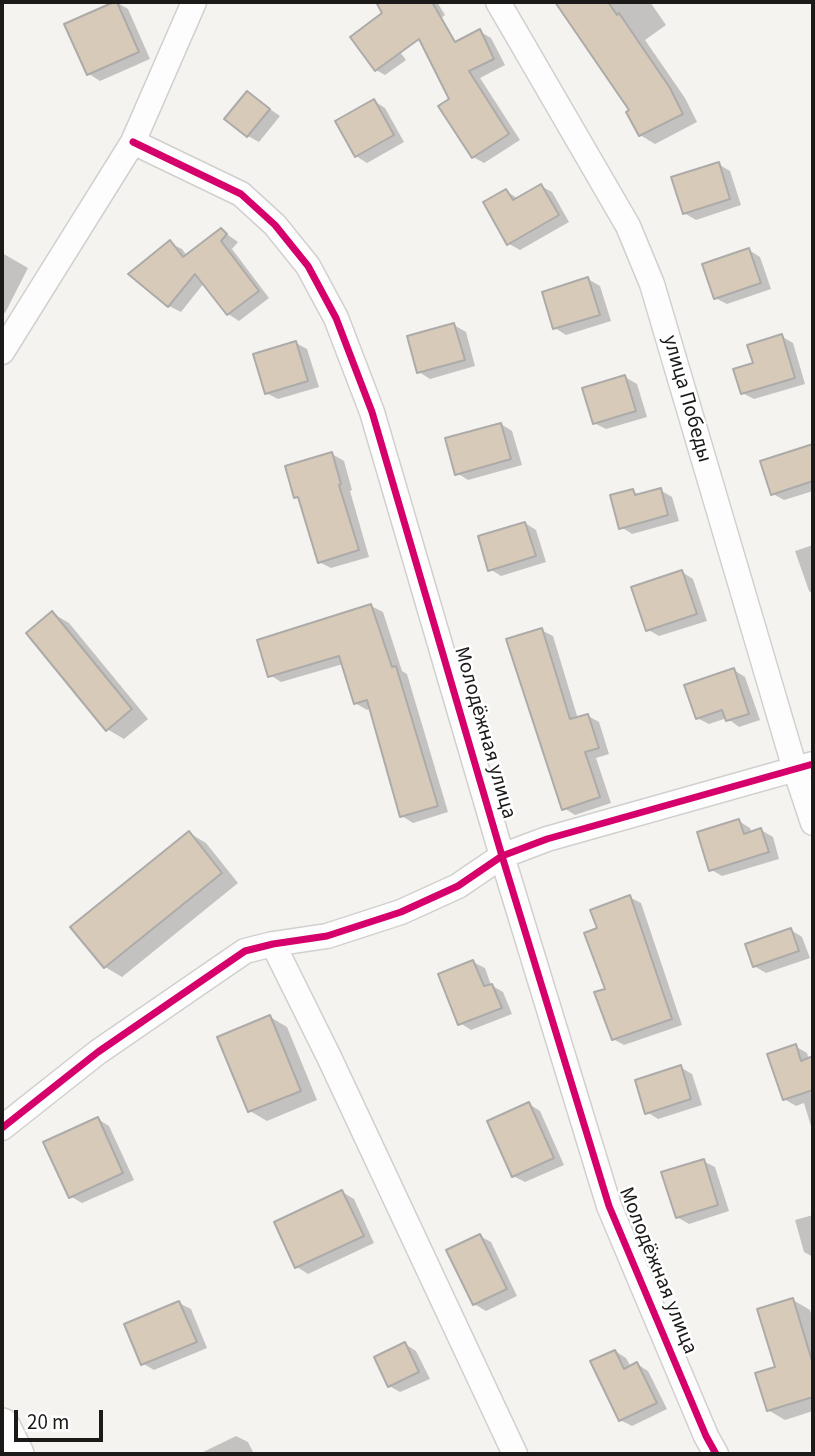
<!DOCTYPE html>
<html>
<head>
<meta charset="utf-8">
<style>
	body { margin:0 }
	#map { position:relative; width:815px; height:1456px; overflow:hidden; background:#f5f3f0; font-family:"Source Sans 3",sans-serif }
	canvas { display:block }
	.frame { position:absolute; inset:0; border:4px solid #1b1a18; pointer-events:none }
	.scale { position:absolute; left:14px; top:1410px; width:89px; height:32px; box-sizing:border-box; border:4px solid #1b1a18; border-top:0; padding-left:9px; font-size:21px; line-height:24px; white-space:nowrap; color:#1b1a18; -webkit-text-stroke:5px #fff; paint-order:stroke }
</style>
</head>
<body>
<div id="map">
<canvas width="815" height="1456"></canvas>
<div class="frame"></div>
<div class="scale">20 m</div>
</div>
<script>
const g = document.querySelector('canvas').getContext('2d');
g.lineJoin = 'round';
function fillPath(path, color) { g.fillStyle = color; g.fill(path, 'evenodd'); }
const toPath = rows => new Path2D(rows.map(r => 'M' + r).join(''));
function trace(path, color, width, dash) { g.strokeStyle = color; g.lineWidth = width; g.lineCap = dash ? 'butt' : 'round'; g.setLineDash(dash || []); g.stroke(path); }
function write(font, color, halo, rows, align = 'center') {
  g.font = font + ' "Source Sans 3",sans-serif'; g.lineWidth = 5; g.setLineDash([]); g.textBaseline = 'middle'; g.strokeStyle = halo; g.fillStyle = color; for (const [text, x, y, turn = 0] of rows) {
    g.save(); g.translate(x, y); g.rotate((+turn || 0) * Math.PI / 180); g.textAlign = isNaN(turn) ? turn : align; if (halo) g.strokeText(text, 0, 0); g.fillText(text, 0, 0); g.restore();
  }
}
const shadow = toPath([
	[116,2,128,9,150,59,100,81,89,74],
	[393,2,437,2,445,15,400,52,406,60,385,75,376,70,384,13,382,8],
	[557,2,650,2,666,25,645,40,685,98,697,122,655,144,640,135,632,111],
	[479,31,491,38,505,65,480,78,520,140,484,163,473,157,451,100,454,41,456,43],
	[247,93,280,116,259,142,248,136],
	[374,101,385,108,404,142,367,163,356,156],
	[718,164,730,171,741,205,696,220,684,213],
	[541,186,552,192,569,222,520,250,509,244,506,191,517,198],
	[221,230,238,242,232,249,269,298,239,321,228,314,204,283,181,312,169,306,131,274,170,243,182,249,187,256],
	[749,250,760,257,771,289,727,304,715,298],
	[2,253,28,268,5,313,2,311],
	[588,279,600,286,611,321,566,335,555,328],
	[454,325,466,332,475,366,430,379,419,372],
	[781,336,793,343,805,384,754,399,742,393,755,364],
	[296,343,307,349,319,387,278,399,266,393],
	[625,377,637,384,647,417,606,429,594,423],
	[501,424,512,431,522,465,468,480,457,473],
	[810,447,813,449,813,491,784,500,773,494],
	[332,454,344,461,352,490,350,491,369,557,331,568,319,562,300,499,296,496],
	[660,490,672,497,679,521,632,534,621,527,633,491,641,496],
	[525,523,536,530,546,562,501,576,490,569],
	[813,545,813,594,809,591,795,551],
	[682,572,693,579,707,621,659,636,647,629],
	[371,606,383,612,402,671,407,674,448,812,413,823,402,816,372,708,367,710,355,703,343,664,281,682,270,675],
	[52,613,69,623,148,719,124,739,107,729],
	[541,630,553,636,578,719,588,716,599,722,609,754,596,758,611,803,575,815,564,808],
	[734,670,745,677,760,720,739,727,727,718,709,724,697,718],
	[739,821,750,828,752,833,761,830,773,837,779,859,722,876,710,869],
	[189,833,206,843,238,883,122,977,105,967,73,927],
	[629,897,641,903,682,1025,624,1045,613,1039,599,929],
	[791,930,802,937,810,958,766,973,754,966],
	[473,962,485,968,491,985,503,992,512,1014,471,1030,460,1023],
	[270,1017,287,1027,317,1100,267,1121,250,1111],
	[795,1046,807,1053,809,1060,813,1058,813,1133,804,1103,796,1106,784,1099],
	[680,1067,692,1074,702,1105,658,1119,647,1112],
	[529,1104,540,1111,564,1165,525,1182,513,1176],
	[98,1119,109,1126,134,1180,82,1203,70,1196],
	[703,1161,715,1167,729,1211,689,1224,677,1217],
	[342,1192,354,1199,374,1243,308,1274,297,1267],
	[813,1215,813,1257,804,1252,795,1220],
	[480,1236,491,1242,517,1296,486,1311,474,1304],
	[793,1300,810,1310,813,1321,813,1411,785,1420,768,1410],
	[179,1303,191,1309,207,1348,154,1370,142,1363],
	[405,1344,416,1351,430,1379,400,1392,389,1386],
	[615,1351,626,1358,631,1367,637,1364,648,1371,667,1409,632,1426,620,1420],
	[236,1436,248,1442,254,1454,199,1454]
]);
const building = toPath([
	[114,2,117,2,139,52,87,75,64,24,114,2],
	[376,2,432,2,455,42,480,29,494,59,469,71,509,134,472,158,438,106,449,99,419,39,375,71,350,37,382,13,376,2],
	[555,2,608,2,617,15,619,13,670,88,683,114,639,136,626,112,629,110,555,2],
	[247,91,270,109,247,137,224,119,247,91],
	[374,99,394,135,355,157,335,121,374,99],
	[719,162,730,199,683,214,671,177,719,162],
	[541,184,559,215,507,245,483,202,506,189,513,200,541,184],
	[221,228,227,234,221,241,259,291,227,315,195,274,168,307,128,274,170,240,183,257,221,228],
	[749,248,761,283,714,299,702,264,749,248],
	[588,277,600,315,553,329,542,292,588,277],
	[454,323,465,360,417,373,407,336,454,323],
	[782,334,795,378,741,394,733,369,753,363,747,345,782,334],
	[296,341,308,381,265,394,253,354,296,341],
	[625,375,636,411,593,424,582,388,625,375],
	[501,423,511,459,455,475,445,438,501,423],
	[813,444,813,481,771,495,760,461,813,444],
	[332,452,341,484,339,485,359,550,318,563,298,497,294,498,285,466,332,452],
	[661,488,668,515,619,529,610,495,633,489,635,495,661,488],
	[525,522,536,556,488,571,478,536,525,522],
	[682,570,697,614,646,631,631,587,682,570],
	[371,604,392,667,396,666,438,806,400,817,367,700,354,704,339,656,268,677,257,640,371,604],
	[52,611,132,709,106,731,26,633,52,611],
	[542,628,570,719,588,714,599,748,585,752,600,797,562,810,506,639,542,628],
	[734,668,749,714,726,721,722,710,696,719,684,685,734,668],
	[739,819,744,834,761,828,769,852,709,871,697,832,739,819],
	[189,831,222,873,104,968,70,927,189,831],
	[630,895,672,1019,612,1040,594,992,605,989,584,933,597,928,590,910,630,895],
	[791,928,799,951,753,967,745,944,791,928],
	[473,960,484,986,492,984,502,1008,458,1025,438,974,473,960],
	[270,1015,301,1091,248,1112,217,1037,270,1015],
	[796,1044,801,1061,813,1056,813,1090,783,1100,767,1054,796,1044],
	[681,1065,691,1099,645,1114,635,1080,681,1065],
	[529,1102,554,1158,512,1177,487,1121,529,1102],
	[98,1117,123,1173,69,1198,43,1142,98,1117],
	[704,1159,718,1205,676,1218,661,1172,704,1159],
	[342,1190,364,1236,295,1268,274,1222,342,1190],
	[480,1234,507,1289,473,1305,446,1250,480,1234],
	[793,1298,813,1364,813,1397,767,1411,755,1373,775,1367,757,1309,793,1298],
	[179,1301,197,1342,141,1365,124,1324,179,1301],
	[405,1342,419,1372,388,1387,374,1357,405,1342],
	[615,1350,624,1369,637,1362,657,1403,619,1421,590,1361,615,1350]
]);
const street = toPath([
	[498,2,628,226,652,284,795,769,813,823],
	[133,142,241,194,275,225,308,266,336,318,372,412,502,856,609,1206,706,1436,716,1454],
	[2,352,133,142,194,2],
	[273,944,329,1057,515,1454],
	[2,1128,98,1052,245,951,273,944,327,936,401,912,458,886,502,856,547,839,813,764]
]);
const secondary = toPath([
	[2,1426,16,1454]
]);
const cycleway = toPath([
	[133,142,241,194,275,225,308,266,336,318,372,412,502,856,609,1206,706,1436,716,1454],
	[2,1128,98,1052,245,951,273,944,327,936,401,912,458,886,502,856,547,839,813,764]
]);
const streetNames = [
	["улица Победы",686,399,74],
	["Молодёжная улица",484,733,74],
	["Молодёжная улица",657,1271,68]
];
fillPath(shadow, '#0003');
fillPath(building, '#d8cab8');
trace(building, '#acaba9', 2);
trace(street, '#d2d0ce', 27);
trace(secondary, '#d2d0ce', 38);
trace(street, '#fefdfd', 24);
trace(secondary, '#fefdfd', 35);
trace(cycleway, '#d6006c', 7);
write('21px', '#1b1a18', '#fff', streetNames);
</script>
</body>
</html>
